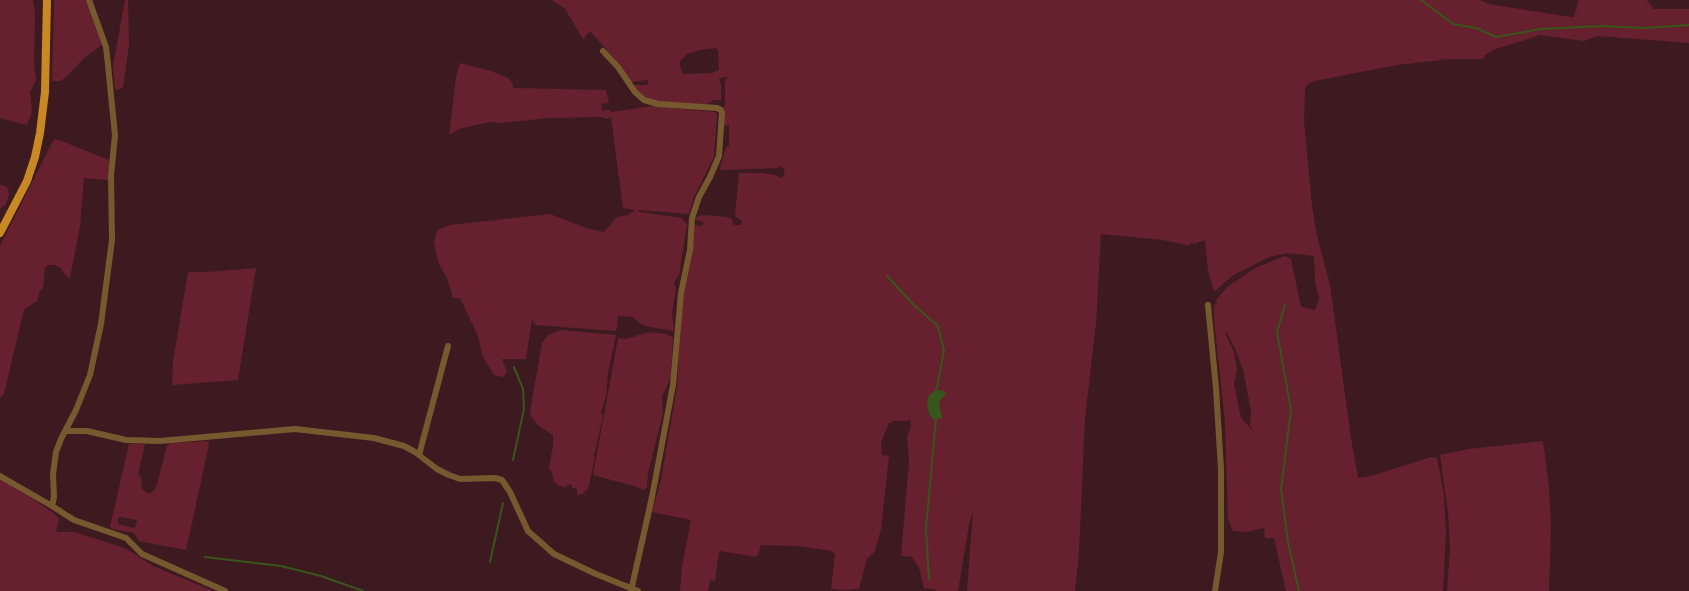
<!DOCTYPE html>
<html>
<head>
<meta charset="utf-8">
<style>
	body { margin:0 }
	canvas { display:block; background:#3c1a1f }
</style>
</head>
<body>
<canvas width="1689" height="591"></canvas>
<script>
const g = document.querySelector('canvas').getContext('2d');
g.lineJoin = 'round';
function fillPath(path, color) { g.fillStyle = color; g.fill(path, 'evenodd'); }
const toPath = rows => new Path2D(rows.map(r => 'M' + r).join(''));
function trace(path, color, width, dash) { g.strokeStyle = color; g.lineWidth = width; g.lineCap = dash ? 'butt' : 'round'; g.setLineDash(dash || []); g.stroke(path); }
const green = toPath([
	[0,0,33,0,35,13,34,64,36,80,30,92,32,111,27,125,0,118],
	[54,0,86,0,101,40,102,44,98,48,85,57,65,78,60,81,52,81],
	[125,0,128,0,129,45,123,87,117,90,115,89,113,66],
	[552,0,1480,0,1489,4,1570,17,1574,17,1579,0,1647,0,1654,9,1689,9,1689,43,1598,36,1584,41,1540,35,1496,49,1485,55,1483,59,1450,59,1397,65,1314,81,1309,83,1305,88,1304,121,1312,206,1317,236,1330,285,1351,438,1358,478,1371,476,1431,457,1437,458,1444,495,1446,533,1443,591,1286,591,1274,538,1265,538,1264,528,1246,532,1233,531,1228,519,1225,422,1214,319,1214,306,1216,304,1218,306,1216,301,1218,298,1227,287,1257,267,1285,256,1291,259,1301,307,1315,310,1319,299,1315,281,1314,256,1287,253,1269,257,1232,276,1214,292,1208,270,1205,240,1193,244,1192,241,1191,244,1187,245,1163,240,1101,234,1096,323,1085,418,1079,552,1075,591,967,591,973,510,969,525,958,591,936,591,935,589,924,588,919,568,912,557,901,556,909,461,907,436,911,427,910,419,906,421,894,421,889,423,881,442,882,455,889,456,881,529,875,551,867,559,859,589,844,590,831,589,835,555,832,551,798,546,761,545,758,555,756,557,719,551,715,581,710,580,708,591,680,591,682,567,691,520,652,512,661,480,677,386,682,303,694,225,702,226,704,222,695,220,696,217,703,215,717,216,731,218,734,225,741,225,742,221,735,216,739,173,761,173,775,175,781,178,783,177,785,170,781,166,778,168,721,170,720,168,726,147,729,146,729,125,724,126,724,106,725,105,725,81,728,77,719,78,721,85,721,100,714,100,705,105,658,103,641,95,632,85,648,85,648,80,631,82,620,65,590,31,583,39,565,9],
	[716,48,718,51,719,70,711,73,683,74,680,67,680,61,687,54,700,50],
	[1226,331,1235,348,1243,370,1251,410,1250,425,1255,433,1241,418,1234,384,1237,370,1234,352,1226,335],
	[460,63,491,71,508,78,512,82,513,88,606,90,609,103,601,104,602,111,610,110,611,112,652,106,715,112,717,115,714,157,694,197,689,214,638,210,640,212,682,218,687,224,679,275,674,282,676,289,672,313,674,331,649,327,641,324,633,317,618,316,617,329,615,331,535,325,532,319,526,359,502,359,507,372,503,377,494,375,483,357,478,336,460,298,453,298,447,278,439,264,436,253,434,241,437,230,450,225,550,214,589,229,604,232,617,217,628,215,635,210,623,208,611,117,608,119,601,117,549,118,500,123,489,122,459,129,449,135,456,77],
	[54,139,64,142,109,160,110,163,108,180,84,178,80,226,70,278,67,277,61,268,55,265,48,265,45,268,43,287,40,291,37,301,25,309,23,313,4,394,0,398,0,246],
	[0,185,6,186,8,189,9,194,6,204,0,209],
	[256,268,238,380,172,385,173,361,188,272,207,272],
	[560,330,616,335,608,373,606,396,601,413,603,416,595,452,593,454,595,457,588,489,581,495,577,494,577,489,572,488,572,485,567,484,567,487,559,486,553,481,553,476,549,468,553,445,553,435,539,426,531,416,530,411,542,343,548,335],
	[649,332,667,334,673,338,671,376,662,397,663,413,648,473,647,487,644,490,634,486,593,475,618,338,626,339],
	[207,441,209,444,207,454,186,550,139,541,134,533,112,529,110,527,129,444,145,444,138,474,141,477,142,489,148,494,154,491,157,484,167,446,170,443],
	[121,517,137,520,135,528,118,524,118,518],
	[1543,441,1549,488,1551,523,1549,591,1447,591,1450,548,1448,512,1440,455,1469,449],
	[0,478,54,513,59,519,56,532,74,532,122,547,135,554,153,566,213,591,0,591]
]);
const water = toPath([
	[936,390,944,391,946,394,939,402,942,418,939,419,933,419,929,414,927,402,929,395]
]);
const stream = toPath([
	[1421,0,1453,24,1476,28,1496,37,1541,29,1602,26,1644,28,1689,25],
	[887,276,914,305,938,326,944,351,936,392],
	[1285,304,1277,332,1291,410,1281,489,1288,542,1299,591],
	[513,460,524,409,523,389,514,367],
	[205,557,281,566,321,576,363,591],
	[490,562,503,503],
	[929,579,926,529,936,418]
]);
const minor = toPath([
	[89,0,106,47,108,65,115,135,111,176,112,240,101,324,90,375,76,410,61,439,56,452,53,474,54,497,52,506,74,520,126,538,142,554,225,591],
	[603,51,618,67,635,92,644,100,658,104,717,108,721,110,722,113,719,156,710,177,699,197,692,218,690,250,681,293,673,385,652,497,631,591],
	[1208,305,1216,388,1221,469,1221,552,1215,591],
	[66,431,87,431,126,440,160,441,295,429,374,438,404,446,415,452,437,469,449,475,460,479,495,478,502,480,510,492,528,531,554,554,596,574,638,591],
	[419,455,448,346],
	[0,476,52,506]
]);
const major = toPath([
	[0,233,27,181,35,157,40,133,45,92,47,0]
]);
fillPath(green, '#67202e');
fillPath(water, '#37561b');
trace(stream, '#37561b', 2);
trace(minor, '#77592f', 6);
trace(major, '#c88925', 8);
</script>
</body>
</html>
